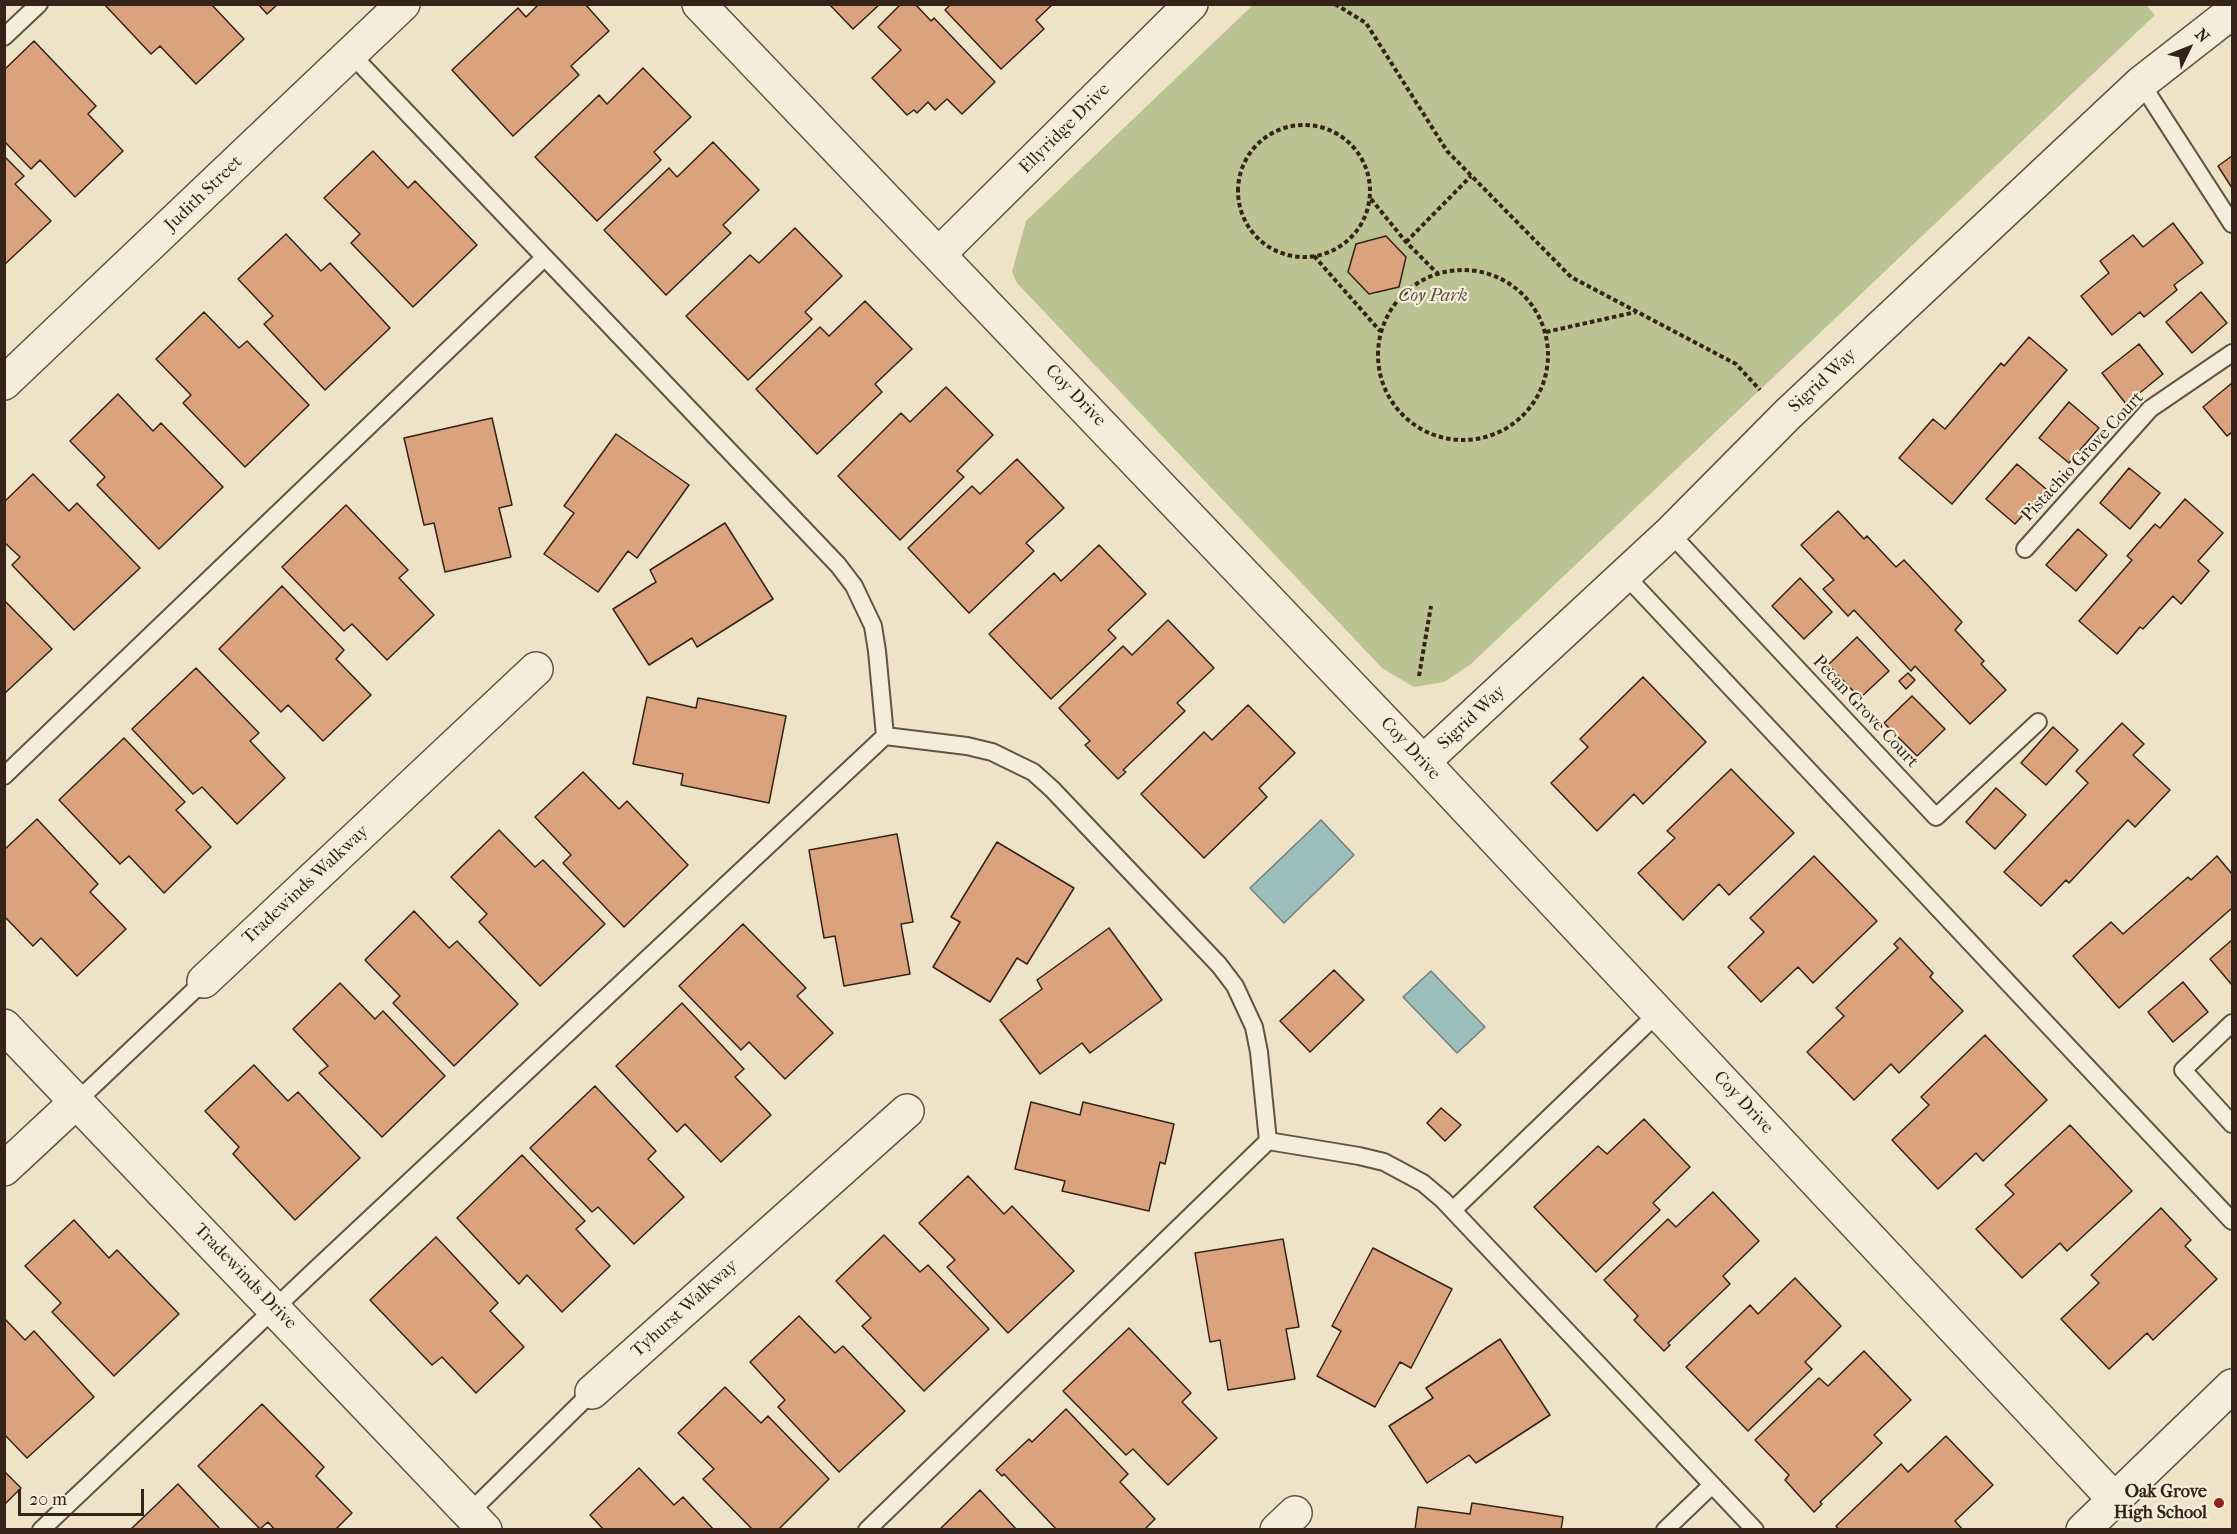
<!DOCTYPE html>
<html>
<head>
<meta charset="utf-8">
<style>
	body { margin:0 }
	#map { position:relative; width:2237px; height:1534px; overflow:hidden; background:#efe3c7; font-family:"IM FELL French Canon",serif }
	canvas { display:block }
	.frame { position:absolute; inset:0; border:6px solid #352218; pointer-events:none }
	.north { position:absolute; left:2159px; top:18px; width:60px; height:60px; -webkit-text-stroke:4px #f5eddb; paint-order:stroke; rotate:47deg; font-size:16px; font-weight:700; line-height:24px; text-align:center; color:#352218 }
	.north::after { content:''; display:block; margin:auto; width:21px; height:27px; background:#352218; clip-path:polygon(50% 0,100% 100%,50% 72%,0 100%) }
	.scale { position:absolute; left:18px; top:1489px; width:126px; height:27px; box-sizing:border-box; border:3px solid #352218; border-top:0; padding-left:8px; font-size:18px; line-height:21px; white-space:nowrap; color:#352218; -webkit-text-stroke:4px #f5eddb; paint-order:stroke }
</style>
</head>
<body>
<div id="map">
<canvas width="2237" height="1534"></canvas>
<div class="frame"></div>
<div class="north">N</div>
<div class="scale">20 m</div>
</div>
<script>
const g = document.querySelector('canvas').getContext('2d');
g.lineJoin = 'round';
function fillPath(path, color) { g.fillStyle = color; g.fill(path, 'evenodd'); }
const toPath = rows => new Path2D(rows.map(r => 'M' + r).join(''));
function trace(path, color, width, dash) { g.strokeStyle = color; g.lineWidth = width; g.lineCap = dash ? 'butt' : 'round'; g.setLineDash(dash || []); g.stroke(path); }
function write(font, color, halo, rows, align = 'center') {
  g.font = font + ' "IM FELL French Canon",serif'; g.lineWidth = 4.5; g.setLineDash([]); g.textBaseline = 'middle'; g.strokeStyle = halo; g.fillStyle = color; for (const [text, x, y, turn = 0] of rows) {
    g.save(); g.translate(x, y); g.rotate((+turn || 0) * Math.PI / 180); g.textAlign = isNaN(turn) ? turn : align; if (halo) g.strokeText(text, 0, 0); g.fillText(text, 0, 0); g.restore();
  }
}
const green = toPath([
	[2145,4,2155,15,1471,664,1444,682,1414,687,1382,668,1017,283,1012,272,1026,221,1253,5]
]);
const water = toPath([
	[1321,820,1354,855,1284,923,1250,888,1321,820],
	[1431,971,1485,1027,1457,1053,1403,997,1431,971]
]);
const building = toPath([
	[104,4,211,4,244,39,196,84,160,46,151,54,104,4],
	[258,4,278,4,267,14,258,4],
	[539,4,585,4,609,31,571,66,579,75,513,136,452,70,518,8,526,17,539,4],
	[829,4,880,4,853,29,829,4],
	[901,4,915,4,931,21,934,18,995,82,962,114,947,99,935,110,928,102,917,113,914,110,907,115,872,78,901,50,878,27,901,4],
	[951,4,1053,4,1036,20,1044,29,1001,69,945,10,951,4],
	[34,41,96,106,88,114,123,151,75,197,40,160,31,169,4,141,4,70,34,41],
	[643,68,691,117,654,152,661,160,597,221,535,157,599,95,607,104,643,68],
	[713,142,759,190,723,225,731,233,666,295,604,230,669,168,677,177,713,142],
	[373,151,408,188,415,181,477,245,413,307,351,243,360,234,324,198,373,151],
	[4,156,24,176,15,184,51,221,4,265,4,156],
	[2232,156,2232,188,2218,166,2232,156],
	[2173,223,2203,263,2174,285,2177,290,2144,317,2140,312,2112,335,2081,296,2109,273,2100,261,2133,235,2143,247,2173,223],
	[795,228,842,276,805,312,812,319,748,380,686,316,750,255,759,263,795,228],
	[286,234,321,271,330,263,390,328,325,390,264,324,273,316,238,279,286,234],
	[1386,236,1406,257,1399,287,1369,294,1348,272,1356,244,1386,236],
	[2201,292,2227,323,2192,353,2166,322,2201,292],
	[865,301,912,349,875,384,882,392,817,454,756,389,820,327,829,336,865,301],
	[204,312,239,348,247,341,309,405,245,467,183,403,191,395,156,359,204,312],
	[2029,337,2067,370,1952,504,1899,458,1933,419,1945,429,2001,363,2004,366,2029,337],
	[2139,344,2163,374,2126,404,2102,373,2139,344],
	[2232,383,2232,432,2227,436,2203,407,2232,383],
	[946,387,993,435,957,471,964,477,900,540,838,476,901,413,910,422,946,387],
	[118,394,153,431,161,423,223,487,159,549,97,485,105,477,70,441,118,394],
	[2069,402,2099,428,2069,463,2039,438,2069,402],
	[492,418,512,505,499,508,511,557,445,572,434,523,424,525,404,438,492,418],
	[616,434,689,485,637,558,628,551,598,592,544,554,574,513,564,506,616,434],
	[1017,459,1064,508,1026,543,1034,551,969,613,908,548,972,486,980,494,1017,459],
	[2017,464,2046,489,2015,524,1986,499,2017,464],
	[2129,468,2160,493,2130,529,2100,503,2129,468],
	[33,474,69,511,77,503,140,568,74,630,12,565,20,557,4,542,4,502,33,474],
	[2185,499,2223,533,2198,561,2209,571,2181,604,2173,596,2143,629,2140,627,2117,654,2079,621,2132,560,2127,556,2155,524,2160,528,2185,499],
	[346,505,408,570,399,578,434,615,387,660,352,624,344,631,282,567,346,505],
	[1838,511,1864,539,1867,536,1896,567,1904,560,1962,622,1955,630,1984,661,1981,664,2006,690,1970,724,1915,666,1911,671,1854,610,1848,616,1823,589,1834,580,1801,545,1838,511],
	[725,523,773,599,697,647,692,638,649,665,613,609,656,582,650,570,725,523],
	[2078,529,2107,555,2076,591,2046,565,2078,529],
	[1099,545,1146,594,1108,630,1116,638,1051,699,989,634,1054,573,1061,581,1099,545],
	[1800,578,1832,612,1804,639,1772,606,1800,578],
	[282,586,344,650,336,659,371,695,323,741,288,705,281,712,219,649,282,586],
	[4,600,52,649,4,694,4,600],
	[1168,620,1214,668,1177,703,1185,711,1123,770,1126,772,1118,779,1085,745,1090,741,1059,708,1123,646,1132,655,1168,620],
	[1857,637,1889,671,1860,698,1828,665,1857,637],
	[196,668,259,733,250,741,285,778,237,824,202,787,193,794,132,729,196,668],
	[1908,673,1915,680,1906,689,1899,681,1908,673],
	[1643,677,1706,742,1643,804,1634,794,1597,831,1551,783,1588,747,1580,739,1643,677],
	[1912,696,1945,729,1917,756,1884,723,1912,696],
	[647,697,696,708,698,698,786,716,769,803,681,785,683,774,633,764,647,697],
	[1248,705,1295,753,1259,788,1267,797,1204,858,1141,794,1204,732,1212,740,1248,705],
	[2122,723,2144,744,2133,755,2170,790,2135,827,2128,820,2069,883,2066,880,2041,906,2004,872,2088,783,2076,771,2122,723],
	[2053,727,2078,750,2046,785,2021,763,2053,727],
	[124,738,185,802,176,810,211,847,164,893,129,856,120,864,59,800,124,738],
	[1731,769,1794,833,1729,895,1719,884,1683,920,1638,873,1675,838,1667,831,1731,769],
	[583,772,619,809,627,801,688,865,624,927,563,863,571,855,535,817,583,772],
	[1996,788,2026,815,1995,849,1966,822,1996,788],
	[37,819,98,884,90,892,126,929,77,976,41,938,33,946,4,916,4,850,37,819],
	[499,830,535,867,543,860,605,924,540,986,479,922,487,914,451,877,499,830],
	[897,834,913,922,901,924,910,974,844,986,835,936,824,938,809,850,897,834],
	[997,842,1074,888,1027,964,1017,958,990,1002,933,967,960,922,951,917,997,842],
	[1814,856,1877,921,1813,983,1798,967,1761,1002,1728,967,1764,932,1750,918,1814,856],
	[2217,856,2232,874,2232,908,2119,1008,2073,956,2111,922,2123,934,2188,877,2191,880,2217,856],
	[414,911,449,948,457,941,518,1004,454,1066,393,1003,400,996,365,960,414,911],
	[743,924,806,988,797,996,833,1033,785,1079,749,1042,741,1050,679,986,743,924],
	[1109,928,1162,1000,1090,1053,1082,1043,1040,1074,1000,1020,1042,989,1037,980,1109,928],
	[1900,938,1933,973,1930,977,1963,1011,1899,1073,1891,1064,1854,1100,1807,1052,1844,1016,1836,1008,1898,948,1894,944,1900,938],
	[2232,940,2232,985,2210,959,2232,940],
	[1334,970,1364,1000,1310,1052,1280,1021,1334,970],
	[2183,982,2208,1012,2173,1042,2148,1012,2183,982],
	[340,983,375,1019,383,1011,445,1076,382,1137,319,1073,328,1066,293,1029,340,983],
	[682,1003,744,1069,735,1077,771,1115,721,1162,685,1124,677,1132,616,1066,682,1003],
	[1985,1035,2047,1100,1983,1161,1976,1153,1938,1189,1892,1140,1929,1105,1921,1097,1985,1035],
	[254,1065,288,1101,298,1092,360,1158,295,1220,233,1154,239,1147,205,1111,254,1065],
	[595,1086,656,1151,648,1159,684,1197,634,1244,598,1207,592,1212,530,1148,595,1086],
	[1031,1102,1080,1115,1083,1102,1174,1124,1165,1164,1160,1162,1149,1211,1062,1191,1065,1181,1015,1169,1031,1102],
	[1441,1108,1461,1125,1445,1141,1427,1123,1441,1108],
	[1644,1119,1690,1167,1653,1203,1660,1210,1596,1272,1534,1207,1598,1146,1607,1154,1644,1119],
	[2070,1125,2132,1191,2067,1251,2060,1243,2022,1278,1976,1229,2014,1194,2005,1185,2070,1125],
	[522,1155,585,1221,576,1229,610,1266,562,1312,527,1275,519,1284,457,1218,522,1155],
	[968,1176,1004,1214,1012,1206,1074,1271,1008,1333,947,1267,955,1260,919,1223,968,1176],
	[1713,1192,1759,1241,1723,1276,1730,1284,1668,1343,1670,1345,1664,1351,1634,1320,1638,1316,1604,1280,1668,1219,1676,1227,1713,1192],
	[2161,1208,2191,1240,2185,1246,2217,1279,2153,1340,2147,1333,2109,1369,2061,1319,2099,1283,2091,1275,2161,1208],
	[74,1220,109,1258,117,1250,179,1314,114,1376,52,1312,61,1303,25,1266,74,1220],
	[884,1235,920,1272,928,1265,989,1329,924,1391,862,1326,871,1318,836,1281,884,1235],
	[436,1237,498,1303,490,1311,524,1347,476,1393,442,1357,432,1365,370,1300,436,1237],
	[1283,1239,1299,1327,1286,1329,1295,1379,1228,1390,1220,1340,1210,1342,1195,1253,1283,1239],
	[1373,1248,1452,1289,1411,1368,1400,1362,1375,1407,1317,1376,1341,1331,1332,1326,1373,1248],
	[1795,1278,1841,1326,1805,1362,1812,1369,1748,1431,1686,1367,1750,1305,1758,1314,1795,1278],
	[799,1316,835,1353,843,1346,905,1411,839,1472,778,1407,785,1400,750,1362,799,1316],
	[4,1318,25,1340,34,1331,94,1397,27,1458,4,1434,4,1318],
	[1129,1328,1191,1393,1182,1402,1217,1438,1168,1485,1133,1449,1126,1455,1063,1391,1129,1328],
	[1500,1339,1550,1415,1476,1463,1469,1455,1427,1483,1389,1426,1433,1398,1426,1388,1500,1339],
	[1864,1351,1911,1400,1874,1435,1882,1443,1820,1502,1822,1504,1814,1512,1785,1480,1789,1475,1755,1440,1819,1378,1828,1386,1864,1351],
	[725,1387,761,1423,768,1416,829,1479,778,1530,753,1530,703,1479,714,1469,678,1433,725,1387],
	[262,1404,324,1467,316,1476,352,1513,335,1530,275,1530,268,1522,260,1529,198,1466,262,1404],
	[1066,1409,1128,1474,1120,1482,1155,1519,1144,1530,1057,1530,1004,1474,1002,1476,996,1470,1029,1439,1032,1442,1066,1409],
	[1946,1436,1993,1485,1955,1521,1963,1530,1839,1530,1836,1526,1901,1464,1908,1472,1946,1436],
	[639,1468,674,1505,683,1497,714,1530,604,1530,590,1515,639,1468],
	[4,1471,21,1488,4,1505,4,1471],
	[178,1484,221,1530,130,1530,178,1484],
	[980,1490,1017,1530,939,1530,980,1490],
	[1472,1503,1563,1517,1561,1530,1415,1530,1418,1507,1470,1514,1472,1503]
]);
const path = toPath([
	[1335,4,1366,23,1447,151,1571,277,1736,364,1760,390],
	'1238 191a66 66 0 1 1 132 0a66 66 0 1 1-132 0Z',
	[1371,199,1406,242,1438,274],
	[1406,242,1471,176],
	[1314,256,1380,331],
	'1378 355a85 85 0 1 1 170 0a85 85 0 1 1-170 0Z',
	[1546,332,1636,312],
	[1419,676,1431,606]
]);
const lane = toPath([
	[4,37,39,4],
	[2141,83,2232,224],
	[1670,533,1936,817,2038,722],
	[2025,549,2150,409,2232,353],
	[1625,575,2232,1221],
	[4,776,544,258],
	[2232,1023,2183,1070,2232,1124],
	[76,1102,204,981],
	[1268,1141,1359,1156,1384,1162,1423,1183,1443,1200,1755,1530],
	[1453,1210,1658,1013],
	[469,1513,592,1392],
	[41,1530,315,1270,885,736,877,651,873,626,854,586,838,565,351,54],
	[867,1530,1268,1141,1259,1052,1254,1027,1235,986,1219,965,1052,789,1033,772,992,752,967,746,885,736],
	[1665,1530,1712,1485]
]);
const street = toPath([
	[699,4,1423,762,2114,1499],
	[939,254,1191,4],
	[4,383,403,4],
	[1423,762,1670,533,1788,414,2141,83,2232,12],
	[204,981,536,669],
	[4,1026,485,1530],
	[4,1169,76,1102],
	[592,1392,907,1111],
	[1277,1530,1295,1513],
	[2083,1530,2232,1386]
]);
const markers = [
	[2219,1503,6,"#8f2418"]
];
const streetNames = [
	["Ellyridge Drive",1065,129,-45],
	["Judith Street",204,194,-44],
	["Sigrid Way",1823,381,-43],
	["Coy Drive",1075,396,46],
	["Pistachio Grove Court",2083,457,-47],
	["Pecan Grove Court",1865,712,47],
	["Sigrid Way",1472,718,-43],
	["Coy Drive",1410,749,47],
	["Tradewinds Walkway",306,885,-43],
	["Coy Drive",1743,1103,47],
	["Tradewinds Drive",245,1277,46],
	["Tyhurst Walkway",685,1309,-42]
];
const parkNames = [
	["Coy Park",1433,297]
];
const poiNames = [
	["Oak Grove",2207,1493],
	["High School",2207,1514]
];
fillPath(green, '#bcc393');
fillPath(water, '#9bbdbb');
trace(water, '#727f7a', 1.5);
fillPath(building, '#dba27e');
trace(building, '#352218', 1.5);
trace(lane, '#645244', 20);
trace(street, '#645244', 36);
trace(path, '#352218', 4, [4.5, 3]);
trace(lane, '#f5eddb', 16);
trace(street, '#f5eddb', 33);
for (const [x, y, r, color] of markers) { const dot = new Path2D(); dot.arc(x, y, r, 0, 2 * Math.PI); g.fillStyle = color; g.fill(dot); trace(dot, '#f5eddb', 2); }
write('18px', '#352218', '#f5eddb', streetNames);
write('italic 18px', '#5e523d', '#f5eddb', parkNames);
write('bold 18px', '#352218', '#f5eddb', poiNames, 'right');
</script>
</body>
</html>
